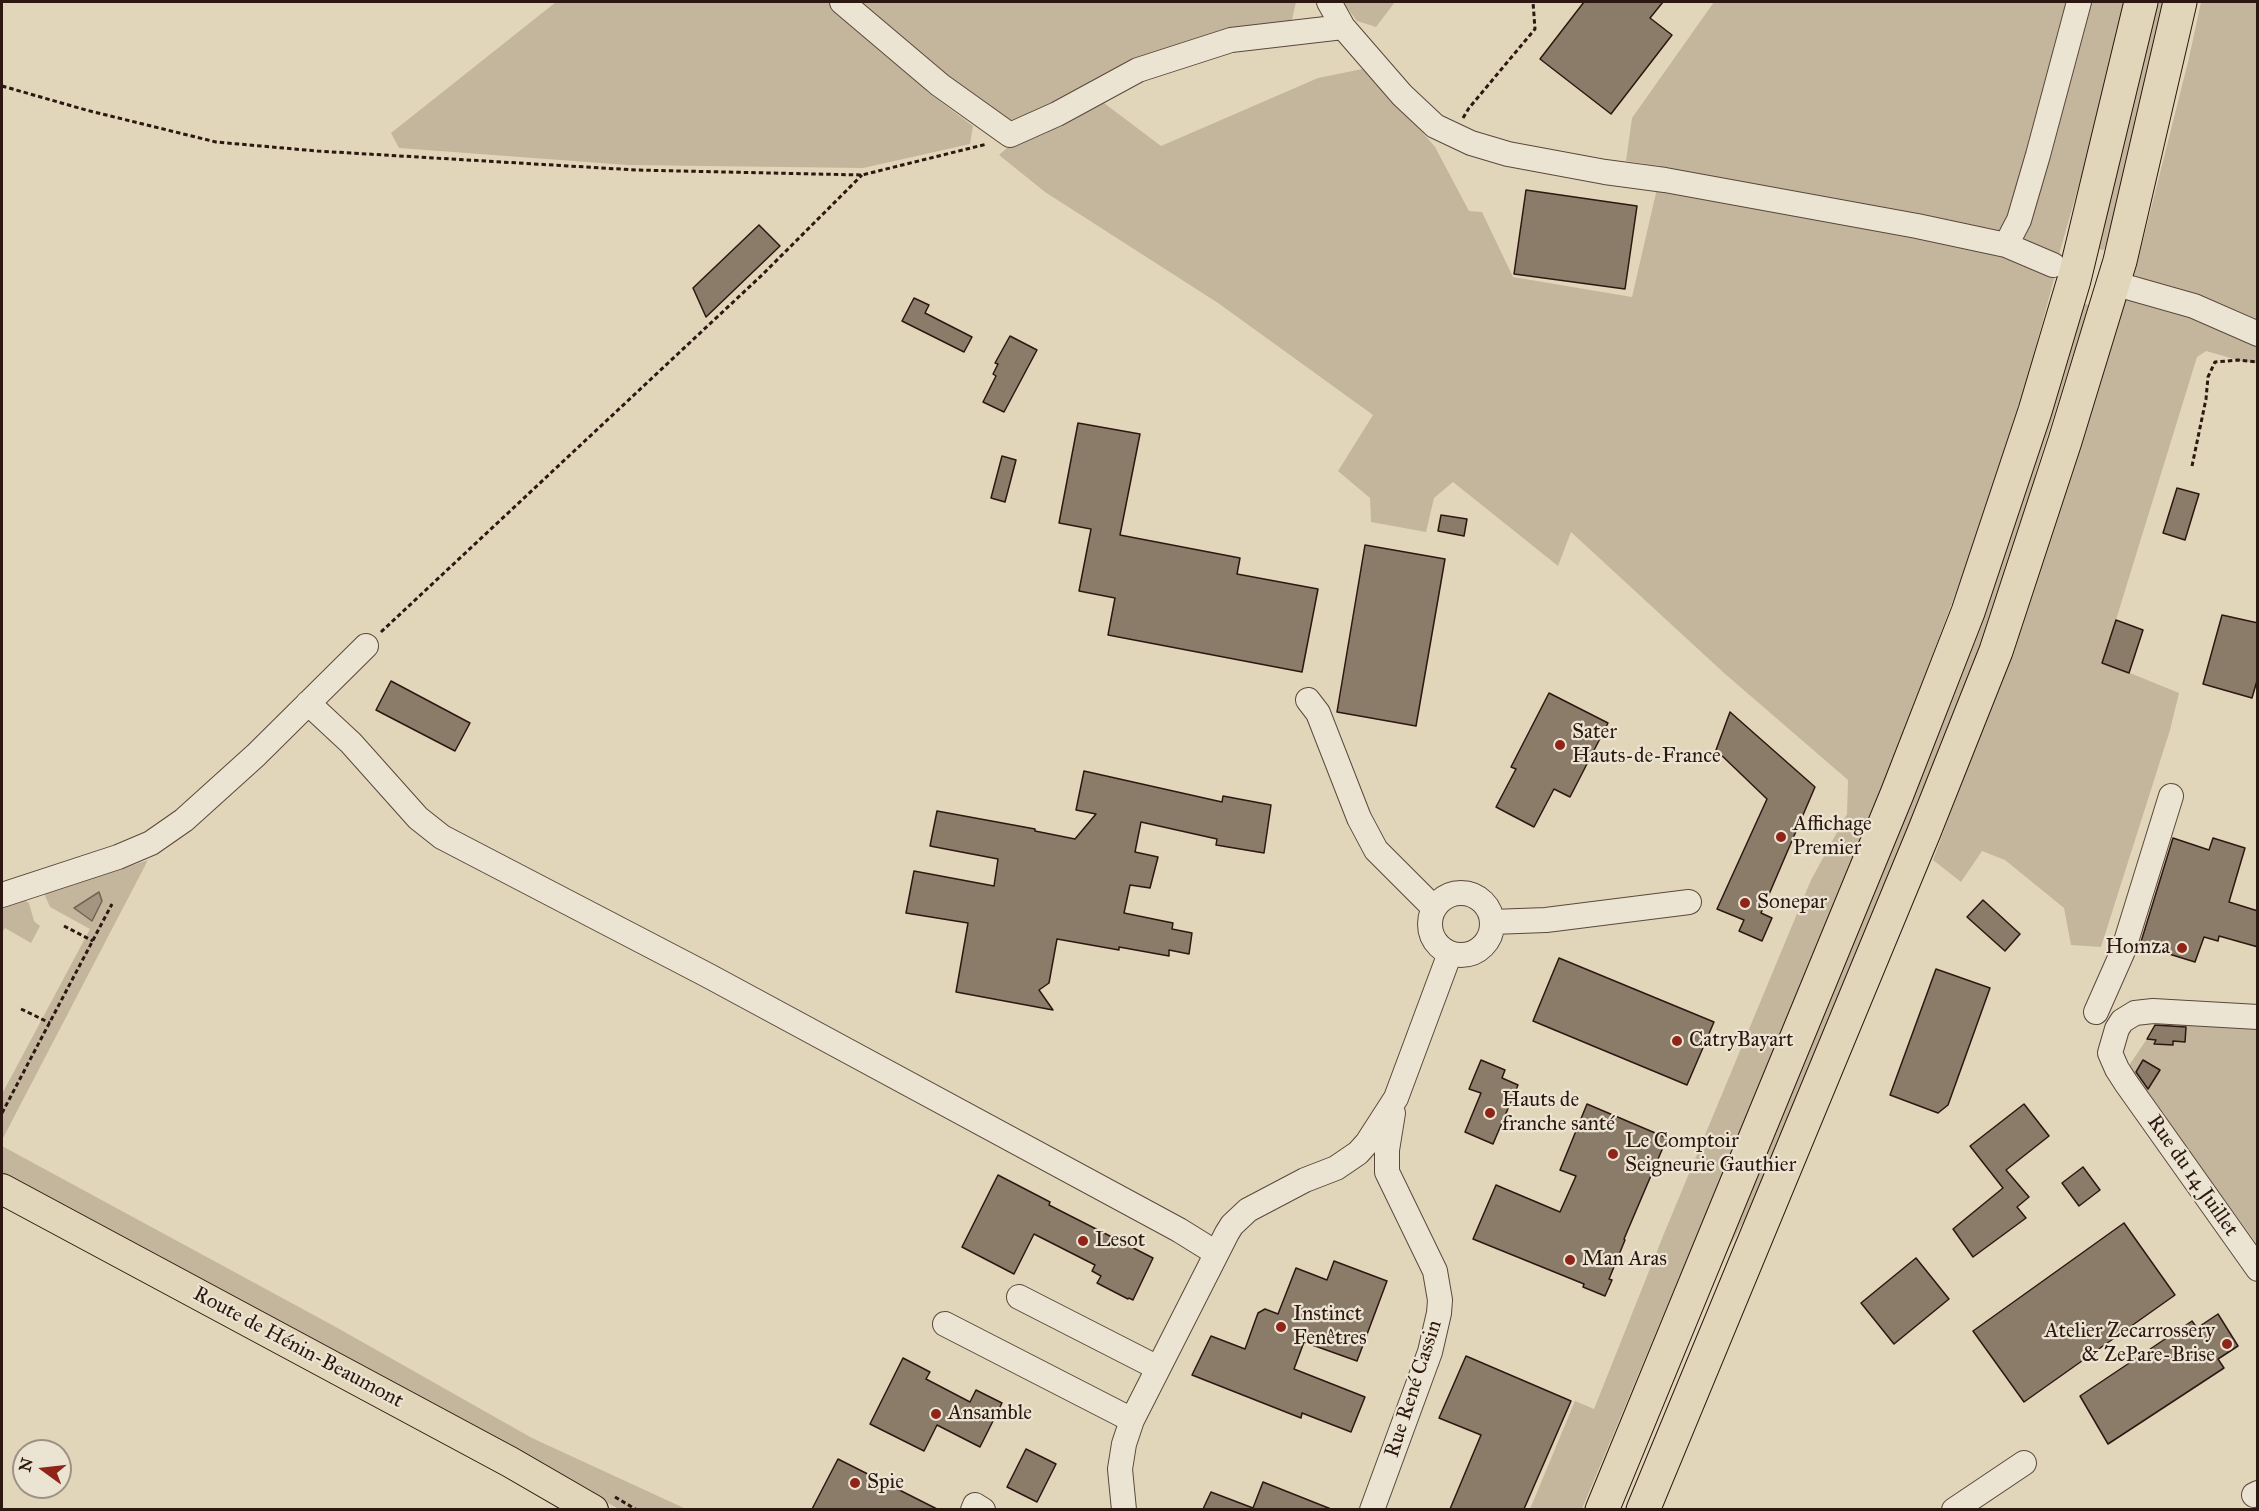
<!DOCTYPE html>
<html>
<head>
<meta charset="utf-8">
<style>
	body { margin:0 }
	#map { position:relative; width:2259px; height:1511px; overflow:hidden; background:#e2d6ba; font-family:"IM FELL Great Primer",serif }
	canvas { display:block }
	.frame { position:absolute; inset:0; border:3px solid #2c1811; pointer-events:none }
	.north { position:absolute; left:12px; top:1439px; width:60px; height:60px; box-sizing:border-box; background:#ece4d2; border:2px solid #9f9285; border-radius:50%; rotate:285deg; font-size:16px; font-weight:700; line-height:24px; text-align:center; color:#2c1811 }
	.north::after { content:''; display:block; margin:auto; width:21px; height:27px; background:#8f2418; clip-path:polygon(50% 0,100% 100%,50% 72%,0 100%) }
</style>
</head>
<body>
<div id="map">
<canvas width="2259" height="1511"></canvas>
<div class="frame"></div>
<div class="north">N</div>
</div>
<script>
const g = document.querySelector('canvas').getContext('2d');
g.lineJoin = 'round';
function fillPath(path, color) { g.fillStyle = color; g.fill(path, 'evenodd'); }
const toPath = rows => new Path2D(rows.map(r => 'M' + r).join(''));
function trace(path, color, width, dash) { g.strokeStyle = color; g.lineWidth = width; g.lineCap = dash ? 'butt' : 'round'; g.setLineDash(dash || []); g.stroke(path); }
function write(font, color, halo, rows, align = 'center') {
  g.font = font + ' "IM FELL Great Primer",serif'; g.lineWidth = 4.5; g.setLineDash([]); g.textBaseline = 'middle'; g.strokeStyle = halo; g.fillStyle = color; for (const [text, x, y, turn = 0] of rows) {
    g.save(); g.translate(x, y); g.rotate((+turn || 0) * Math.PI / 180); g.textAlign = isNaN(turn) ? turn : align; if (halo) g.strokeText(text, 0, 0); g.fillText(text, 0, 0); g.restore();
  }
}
const green = toPath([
	[556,2,1296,2,1291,24,1005,125,944,79,926,91,973,126,970,144,863,168,627,165,399,148,391,133],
	[1343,2,1395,2,1376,27,1357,21],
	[1714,2,2072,2,2005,232,1660,172,1661,166,1626,161,1632,118],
	[2083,2,2126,2,2110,76,2058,258,2018,238],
	[2156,2,2165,2,2117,207,2104,250,2093,248],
	[2201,2,2257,2,2257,363,2241,361,2206,351,2197,357,2103,662,2179,693,2170,730,2101,947,2071,945,2064,908,2005,860,1982,851,1961,882,1933,860,2019,629,2127,287,2135,272,2189,58],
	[1367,68,1435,147,1469,211,1482,212,1513,277,1632,297,1658,184,1993,252,2055,275,2029,373,1968,560,1879,799,1582,1509,1530,1509,1575,1401,1594,1409,1663,1236,1811,880,1847,814,1848,780,1724,673,1571,532,1558,566,1453,482,1434,498,1426,532,1371,522,1370,498,1338,471,1373,415,1218,303,1045,192,999,155,1013,143,1100,100,1161,146,1318,78],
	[2077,302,2089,305,2035,475,2043,475,1994,615,1767,1178,1716,1272],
	[148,860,2,1140,2,1094,90,929,50,907,43,891,107,874],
	[24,900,29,903,34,921,40,926,31,943,5,928,2,933,2,908],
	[2157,1024,2257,1029,2257,1244,2128,1067],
	[2,1146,334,1326,532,1438,686,1509,619,1509,2,1176]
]);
const water = toPath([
	[99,892,102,901,92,921,74,908,99,892]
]);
const building = toPath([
	[1584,2,1663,2,1650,18,1672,35,1611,114,1540,59,1584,2],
	[1526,190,1637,206,1625,289,1514,274,1526,190],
	[759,225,780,246,706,317,693,288,759,225],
	[914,298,929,305,925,313,972,337,964,352,902,321,914,298],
	[1010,336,1037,350,1004,412,983,402,996,376,993,374,998,364,995,363,1010,336],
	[1078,423,1140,434,1120,535,1240,558,1237,574,1318,589,1302,672,1108,635,1115,598,1079,591,1091,529,1059,523,1078,423],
	[1002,456,1016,460,1005,502,991,498,1002,456],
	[2177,488,2199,494,2185,540,2163,533,2177,488],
	[1441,515,1467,519,1464,536,1438,531,1441,515],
	[1365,545,1445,559,1416,726,1337,712,1365,545],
	[2222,615,2258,623,2258,677,2252,698,2203,684,2222,615],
	[2116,620,2143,630,2129,673,2102,663,2116,620],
	[391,681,470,723,455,751,376,710,391,681],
	[1549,693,1608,723,1570,797,1554,789,1534,827,1496,807,1516,769,1511,767,1549,693],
	[1730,712,1815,787,1761,913,1772,918,1762,941,1739,931,1744,920,1717,909,1767,799,1716,750,1730,712],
	[1084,771,1222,802,1223,796,1271,805,1264,853,1216,845,1217,839,1141,822,1135,852,1158,857,1150,888,1130,885,1124,913,1173,923,1172,929,1192,933,1189,954,1169,950,1169,956,1119,947,1119,950,1057,939,1049,983,1039,990,1053,1010,956,992,968,923,906,913,914,871,994,886,998,859,930,846,937,811,1035,829,1035,831,1075,839,1096,814,1076,810,1084,771],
	[2173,838,2209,850,2213,838,2245,848,2229,902,2258,911,2258,947,2219,936,2218,941,2204,937,2195,962,2140,945,2173,838],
	[1983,900,2020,934,2005,951,1967,917,1983,900],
	[1559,958,1714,1022,1687,1085,1533,1021,1559,958],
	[1936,969,1990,988,1948,1105,1938,1113,1890,1095,1936,969],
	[2155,1025,2186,1027,2185,1042,2173,1041,2173,1045,2154,1044,2156,1040,2147,1039,2155,1025],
	[1481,1060,1505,1070,1502,1078,1518,1085,1493,1144,1465,1132,1481,1093,1469,1089,1481,1060],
	[2143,1060,2160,1070,2148,1089,2136,1072,2143,1060],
	[1587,1104,1667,1138,1624,1239,1625,1240,1609,1279,1612,1280,1605,1296,1583,1287,1584,1284,1473,1239,1496,1185,1560,1212,1576,1176,1560,1170,1587,1104],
	[2024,1104,2049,1136,2006,1170,2029,1197,2017,1207,2026,1218,1973,1257,1953,1229,2003,1188,1970,1146,2024,1104],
	[2083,1167,2100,1190,2079,1206,2062,1183,2083,1167],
	[998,1175,1050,1202,1049,1205,1153,1258,1133,1300,1129,1298,1128,1299,1097,1283,1101,1276,1092,1271,1095,1265,1034,1234,1014,1274,962,1247,998,1175],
	[2124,1223,2175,1295,2024,1402,1973,1331,2124,1223],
	[1916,1258,1949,1299,1894,1344,1861,1303,1916,1258],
	[1334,1261,1387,1281,1357,1361,1304,1342,1294,1369,1365,1397,1351,1432,1302,1413,1301,1418,1192,1375,1211,1336,1245,1349,1258,1313,1265,1309,1278,1314,1296,1268,1327,1280,1334,1261],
	[2218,1314,2238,1346,2218,1359,2224,1368,2108,1444,2080,1396,2192,1321,2197,1328,2218,1314],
	[1466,1356,1571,1401,1524,1509,1450,1509,1481,1435,1439,1418,1466,1356],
	[903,1358,930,1372,926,1379,970,1402,976,1390,1002,1403,980,1447,937,1425,924,1451,870,1424,903,1358],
	[1026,1449,1056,1464,1037,1502,1007,1487,1026,1449],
	[838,1459,937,1509,812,1509,838,1459],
	[1263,1482,1331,1509,1203,1509,1211,1492,1253,1508,1263,1482]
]);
const path = toPath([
	[2,86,86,110,216,142,317,151,636,170,862,175,987,144],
	[1463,118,1469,108,1535,29,1533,2],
	[2192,466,2206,399,2208,377,2215,362,2238,360,2258,362],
	[381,632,762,275,862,175],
	[64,926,93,941],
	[21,1009,50,1023],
	[2,1113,112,904],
	[615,1497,637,1510]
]);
const minor = toPath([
	[842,2,940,85,1010,135,1057,114,1138,70,1231,40,1343,27],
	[1329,2,1343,27,1402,95,1435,126,1471,143,1508,154,1605,172,1665,180,1917,226,2006,245,2053,265],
	[2006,245,2019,220,2038,155,2079,2],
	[2127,287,2194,306,2258,334],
	[1308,700,1318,713,1359,818,1376,850,1434,908],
	[308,703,351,743,418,818,442,837,709,976,1179,1230,1216,1253],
	'1430 924a31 31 0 1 1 62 0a31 31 0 1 1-62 0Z',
	[2,895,118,857,151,843,184,820,256,755,366,646],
	[1492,922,1546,920,1689,902],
	[2096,1012,2123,951,2171,796],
	[2258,1017,2153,1011,2135,1013,2122,1021,2117,1029,2110,1053,2117,1069,2126,1083,2258,1269],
	[1019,1297,1158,1368],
	[945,1324,1132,1420],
	[2254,1495,2258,1493],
	[973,1510,975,1505,983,1510],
	[1124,1510,1120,1469,1124,1444,1132,1420,1227,1233,1232,1225,1248,1210,1305,1180,1336,1168,1358,1153,1367,1143,1396,1098,1450,953],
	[1372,1510,1430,1352,1439,1313,1440,1300,1435,1271,1387,1172,1387,1150,1393,1113],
	[1954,1510,2024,1463]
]);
const major = toPath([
	[2,1189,510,1462,593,1510]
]);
const highway = toPath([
	[1602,1510,1897,794,1968,612,2035,411,2074,280,2141,2],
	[1643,1510,1924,832,1996,651,2065,441,2120,261,2180,2]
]);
const markers = [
	[1560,745,6,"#8f2418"],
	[1781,837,6,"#8f2418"],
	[1745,903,6,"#8f2418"],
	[2182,948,6,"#8f2418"],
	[1677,1041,6,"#8f2418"],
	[1490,1113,6,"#8f2418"],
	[1613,1154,6,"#8f2418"],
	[1083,1241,6,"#8f2418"],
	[1570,1260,6,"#8f2418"],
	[1281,1327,6,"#8f2418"],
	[2227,1344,6,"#8f2418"],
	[936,1414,6,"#8f2418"],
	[855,1483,6,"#8f2418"]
];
const poiNames = [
	["Sater",1572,733],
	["Hauts-de-France",1572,757],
	["Affichage",1793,825],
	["Premier",1793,849],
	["Sonepar",1757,903],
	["Homza",2170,948,"right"],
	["CatryBayart",1689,1041],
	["Hauts de",1502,1101],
	["franche santé",1502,1125],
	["Le Comptoir",1625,1142],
	["Seigneurie Gauthier",1625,1166],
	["Lesot",1095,1241],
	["Man Aras",1582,1260],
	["Instinct",1293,1315],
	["Fenêtres",1293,1339],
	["Atelier Zecarrossery",2215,1332,"right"],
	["& ZePare-Brise",2215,1356,"right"],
	["Ansamble",948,1414],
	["Spie",867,1483]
];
const streetNames = [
	["Rue du 14 Juillet",2192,1176,55],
	["Route de Hénin-Beaumont",298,1348,28],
	["Rue René Cassin",1414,1389,-72]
];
fillPath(green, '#c3b69d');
fillPath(water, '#a49581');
trace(water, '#746354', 1.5);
fillPath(building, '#8b7b69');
trace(building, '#2c1811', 1.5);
trace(minor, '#5a483b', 26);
trace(major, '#2c1811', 32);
trace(highway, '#2c1811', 35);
trace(path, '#2c1811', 3, [4.5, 3]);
trace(minor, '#ece4d2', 24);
trace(major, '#e2d6ba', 30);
trace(highway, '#e2d6ba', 33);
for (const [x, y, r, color] of markers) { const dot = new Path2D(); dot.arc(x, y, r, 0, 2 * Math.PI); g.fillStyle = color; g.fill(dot); trace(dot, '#ece4d2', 2); }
write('21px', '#2c1811', '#ece4d2', poiNames, 'left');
write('21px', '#2c1811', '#ece4d2', streetNames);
</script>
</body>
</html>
